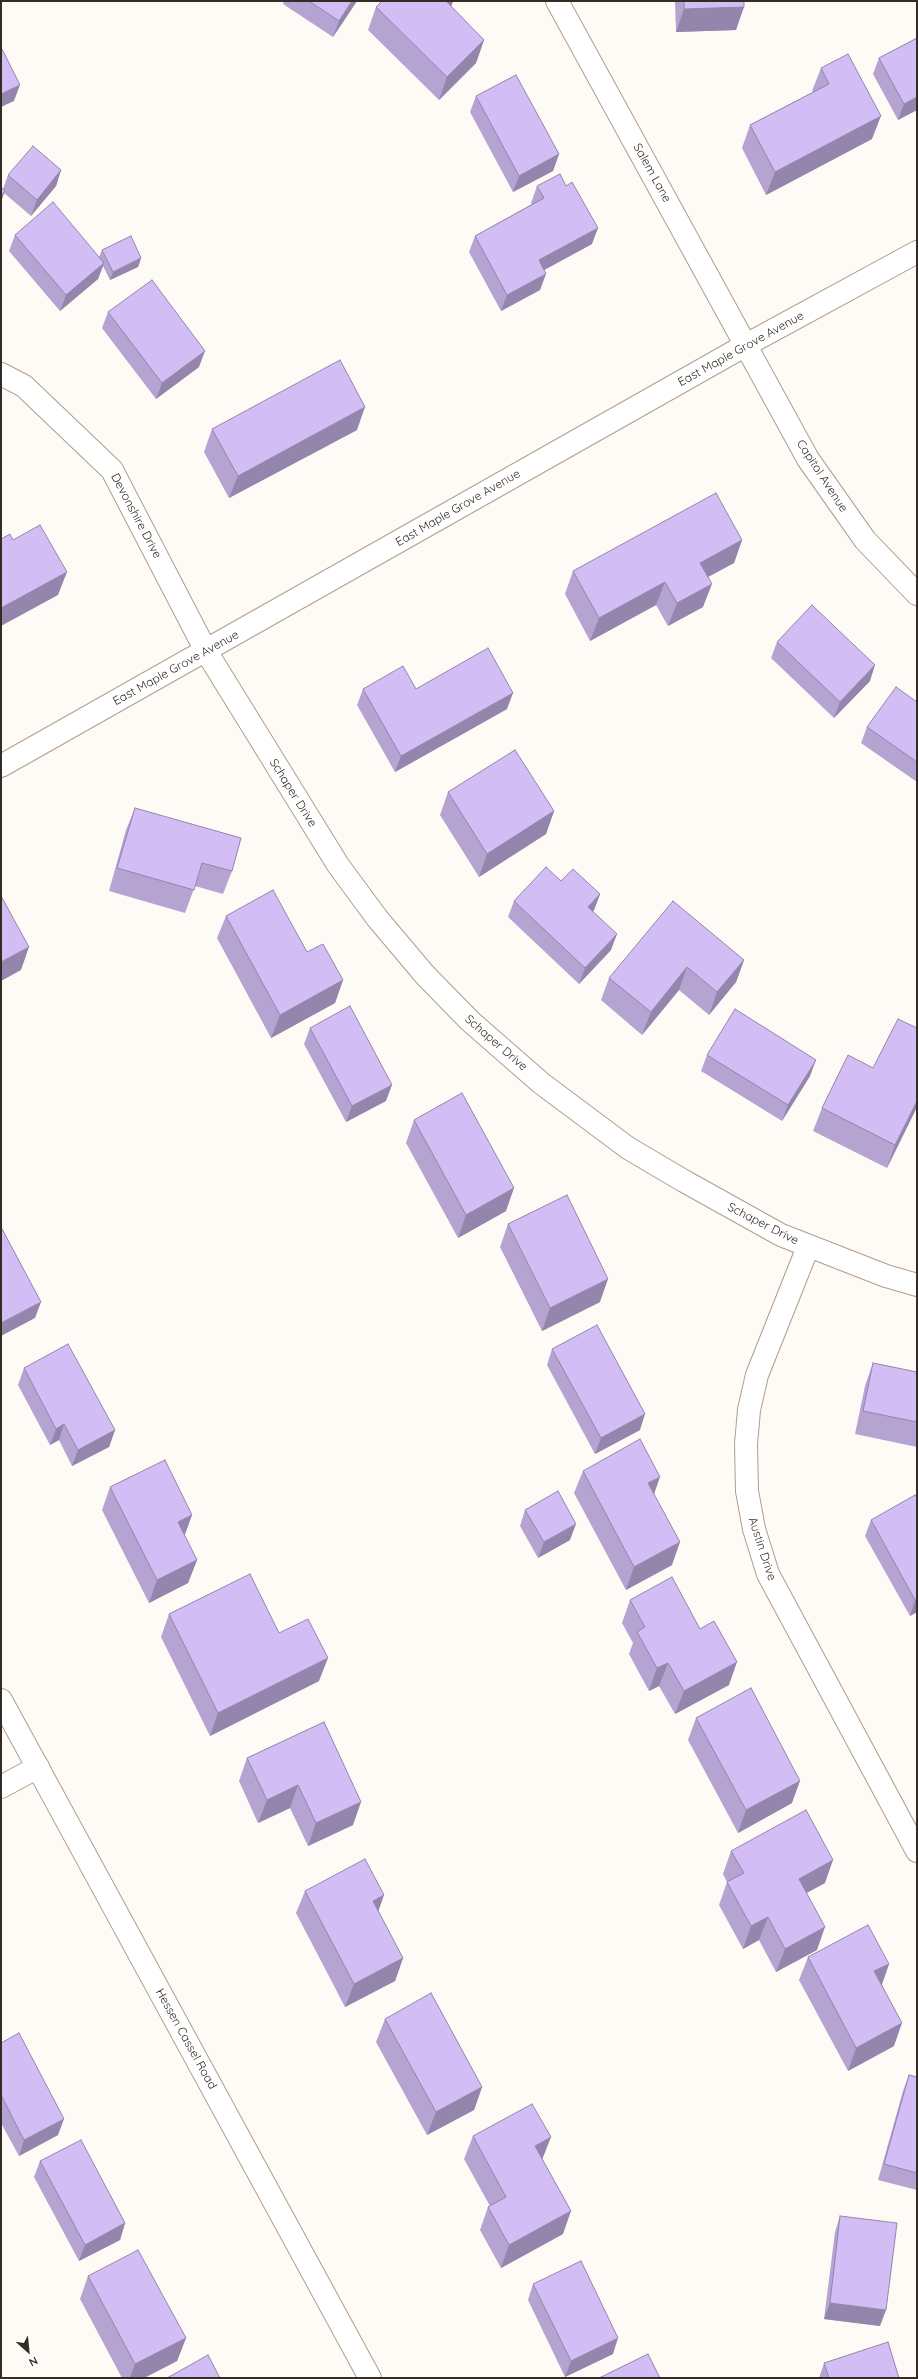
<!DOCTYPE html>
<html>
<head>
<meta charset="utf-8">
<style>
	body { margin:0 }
	#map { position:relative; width:918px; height:2379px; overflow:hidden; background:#fefbf6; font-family:Quicksand,sans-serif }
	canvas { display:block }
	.frame { position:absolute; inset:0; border:2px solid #332c24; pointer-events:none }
	.north { position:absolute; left:8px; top:2331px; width:40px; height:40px; -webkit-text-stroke:3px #fff; paint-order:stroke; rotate:153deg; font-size:11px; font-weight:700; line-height:16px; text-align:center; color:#332c24 }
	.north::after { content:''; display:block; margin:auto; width:14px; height:18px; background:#332c24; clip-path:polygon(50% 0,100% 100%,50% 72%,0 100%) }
</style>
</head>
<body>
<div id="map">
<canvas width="918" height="2379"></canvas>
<div class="frame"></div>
<div class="north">N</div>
</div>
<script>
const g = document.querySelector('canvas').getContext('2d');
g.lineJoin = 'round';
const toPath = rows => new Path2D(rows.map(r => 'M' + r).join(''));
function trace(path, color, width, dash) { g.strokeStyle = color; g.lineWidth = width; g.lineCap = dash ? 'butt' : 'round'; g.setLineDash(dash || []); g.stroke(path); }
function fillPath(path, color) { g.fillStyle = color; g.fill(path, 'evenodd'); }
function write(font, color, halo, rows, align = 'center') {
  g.font = font + ' Quicksand,sans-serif'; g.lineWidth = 3; g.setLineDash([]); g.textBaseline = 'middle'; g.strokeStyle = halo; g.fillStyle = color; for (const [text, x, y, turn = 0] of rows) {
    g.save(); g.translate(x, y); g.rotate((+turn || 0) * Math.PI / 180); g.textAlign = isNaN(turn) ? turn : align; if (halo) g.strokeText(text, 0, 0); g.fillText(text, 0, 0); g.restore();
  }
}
const minor = toPath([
	[557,1,808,459,865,540,917,594],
	[1,374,24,386,112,470,206,651,338,865,377,918,425,975,470,1021,541,1083,628,1148,684,1181,781,1235,886,1276,917,1285],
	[1,766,746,345,917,252],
	[808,1247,757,1375,749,1410,746,1444,747,1491,754,1529,768,1574,917,1851],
	[1,1787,38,1767]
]);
const major = toPath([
	[1,1700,370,2378]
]);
const wall = toPath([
	[284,1,357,1,333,37,283,4],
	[382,1,453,1,451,7,484,40,476,63,439,100,368,30,376,7],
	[675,1,744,1,736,30,676,32],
	[917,38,917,110,898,120,873,74,879,58],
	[821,68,872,139,766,195,742,148,750,125,813,92,812,91],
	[476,96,559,154,553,171,513,192,470,112],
	[61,170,56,186,31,216,4,193,3,189,8,175],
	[537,186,592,244,544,270,540,290,501,311,469,252,475,236,532,204,531,203],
	[15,235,99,257,102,250,141,258,138,267,110,280,103,266,98,279,60,311,9,251],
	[108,312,199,367,156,399,102,328],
	[917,409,917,415,916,413],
	[212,429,357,430,229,498,204,452],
	[742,540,734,563,708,577,703,607,668,626,656,605,590,641,565,594,573,571],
	[777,642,870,681,834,718,771,658],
	[363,689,416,689,507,709,395,772,357,705],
	[917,702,917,782,861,743,867,727],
	[448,792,554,811,546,834,479,877,440,815],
	[135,808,232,871,223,894,195,886,185,913,109,891,126,830],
	[561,881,600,894,594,910,593,911,611,950,579,984,508,917,514,901],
	[226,916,343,980,335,1003,271,1038,217,938],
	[744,960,736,982,709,1015,679,990,642,1035,601,1000,609,978],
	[310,1028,386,1101,346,1122,304,1044],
	[707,1055,810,1076,782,1121,701,1071],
	[873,1068,917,1107,887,1168,813,1131,822,1108],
	[414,1120,506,1211,458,1238,406,1143],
	[508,1224,600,1302,542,1331,500,1247],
	[552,1349,640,1430,595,1454,547,1365],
	[873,1363,917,1372,917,1447,855,1434,865,1386],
	[24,1368,115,1430,109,1447,72,1466,59,1440,50,1445,18,1385],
	[583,1471,654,1494,672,1565,626,1590,574,1493],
	[110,1487,192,1515,184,1536,197,1560,188,1583,149,1603,102,1510],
	[917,1498,917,1612,910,1616,865,1536,871,1520],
	[525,1510,570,1540,538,1558,520,1526],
	[630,1600,729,1685,675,1714,659,1686,649,1691,629,1654,633,1643,622,1623],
	[169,1614,279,1633,319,1681,210,1736,161,1637],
	[696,1718,792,1803,738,1833,688,1740],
	[324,1722,353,1825,308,1846,290,1808,258,1823,239,1781,247,1758],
	[731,1851,825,1883,806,1893,817,1950,776,1972,759,1940,743,1949,719,1905,727,1882,723,1874],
	[305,1891,403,1958,395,1981,345,2007,296,1913],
	[808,1957,889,1964,882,1984,894,2046,848,2071,799,1980],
	[385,2019,482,2087,474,2110,427,2135,376,2042],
	[1,2043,58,2135,19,2156,1,2123],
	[909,2075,917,2077,917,2190,878,2180,903,2091],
	[473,2136,543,2160,563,2234,501,2268,480,2230,488,2207,490,2206,464,2159],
	[40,2161,125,2223,120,2240,79,2261,34,2177],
	[840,2216,880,2326,824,2319,835,2232],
	[88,2276,186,2338,177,2361,144,2378,122,2378,80,2299],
	[533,2284,613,2354,565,2377,528,2300],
	[824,2363,899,2378,819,2378]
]);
const shadedWall = toPath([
	[352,1,357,1,333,37,339,21],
	[448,1,453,1,448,16,447,2],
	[744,7,736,30,676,32,684,9],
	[484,40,476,63,439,100,447,77],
	[20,85,14,101,1,107,1,94],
	[917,97,917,110,898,120,904,104],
	[881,116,872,139,766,195,775,172],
	[559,154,553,171,513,192,519,176],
	[61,170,56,186,31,216,37,200],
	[5,191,1,202,1,196],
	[598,228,592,244,533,276,539,260],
	[141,258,138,267,110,280,113,272],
	[104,263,98,279,60,311,66,295],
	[546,274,540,290,501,311,507,295],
	[205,351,199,367,156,399,162,383],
	[365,407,357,430,229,498,238,476],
	[742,540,734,563,691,586,700,563],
	[67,572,58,595,1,626,1,608],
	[665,582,656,605,590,641,599,618],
	[712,584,703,607,668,626,677,603],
	[875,665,870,681,834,718,840,702],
	[513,693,507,709,395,772,401,756],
	[554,811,546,834,479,877,487,854],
	[600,894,594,910,582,923,588,907],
	[617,934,611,950,579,984,585,968],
	[29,947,21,970,1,981,1,962],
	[744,960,736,982,709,1015,717,992],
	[687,967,679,990,642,1035,651,1012],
	[343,980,335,1003,271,1038,280,1015],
	[816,1060,810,1076,782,1121,788,1105],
	[392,1085,386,1101,346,1122,352,1106],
	[917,1101,917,1107,887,1168,895,1145],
	[514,1188,506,1211,458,1238,466,1215],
	[608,1279,600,1302,542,1331,550,1308],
	[41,1302,35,1318,1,1336,1,1323],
	[645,1414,640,1430,595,1454,601,1438],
	[64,1424,59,1440,50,1445,56,1429],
	[115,1430,109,1447,72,1466,78,1450],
	[660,1477,652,1500,648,1483],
	[192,1515,184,1537,178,1522],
	[576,1524,570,1540,538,1558,544,1542],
	[680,1542,672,1565,626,1590,634,1567],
	[197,1560,188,1583,149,1603,157,1580],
	[915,1600,917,1600,917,1612,910,1616],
	[328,1658,319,1681,210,1736,218,1713],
	[737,1662,729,1685,675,1714,684,1691],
	[668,1663,659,1686,649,1691,657,1668],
	[800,1781,792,1803,738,1833,746,1810],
	[298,1785,290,1808,258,1823,267,1800],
	[361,1802,353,1825,308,1846,316,1823],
	[833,1860,825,1883,790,1902,799,1879],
	[384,1895,376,1918,373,1901],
	[768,1917,759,1940,743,1949,751,1926],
	[825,1927,817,1950,776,1972,785,1949],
	[403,1958,395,1981,345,2007,354,1984],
	[889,1964,881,1987,874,1971],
	[902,2023,894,2046,848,2071,856,2048],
	[482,2087,474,2110,427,2135,436,2112],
	[64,2119,58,2135,19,2156,24,2140],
	[551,2137,542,2160,535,2146],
	[571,2211,563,2234,501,2268,509,2245],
	[125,2223,120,2240,79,2261,85,2245],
	[830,2303,886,2310,880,2326,824,2319],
	[186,2338,177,2361,144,2378,130,2378,135,2364],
	[618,2338,613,2354,565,2377,571,2361]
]);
const building = toPath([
	[309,1,352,1,339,21,309,1],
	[382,1,448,1,447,2,484,40,447,77,376,7,382,1],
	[684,1,744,1,744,7,684,9,684,1],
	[917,38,917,97,904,104,879,58,917,38],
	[1,49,2,49,20,85,1,94,1,49],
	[848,54,881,116,775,172,750,125,829,84,821,68,848,54],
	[516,75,559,154,519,176,476,96,516,75],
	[33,146,61,170,37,200,8,175,33,146],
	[560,174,566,186,572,182,598,228,539,260,546,274,507,295,475,236,544,198,537,186,560,174],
	[1,187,5,191,1,196,1,187],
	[53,202,104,263,66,295,15,235,53,202],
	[131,236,141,258,113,272,102,250,131,236],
	[152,280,205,351,162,383,108,312,152,280],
	[340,360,365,407,238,476,212,429,340,360],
	[716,493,742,540,700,563,712,584,677,603,665,582,599,618,573,571,716,493],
	[40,525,67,572,1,608,1,539,10,534,13,540,40,525],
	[812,605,875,665,840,702,777,642,812,605],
	[488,648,513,693,401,756,363,689,403,666,416,689,488,648],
	[896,687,917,702,917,762,867,727,896,687],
	[515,750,554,811,487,854,448,792,515,750],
	[135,808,241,838,232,871,202,863,194,890,117,868,135,808],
	[546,867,561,881,573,869,600,894,588,907,617,934,585,968,514,901,546,867],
	[273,890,307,952,323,944,343,980,280,1015,226,916,273,890],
	[1,896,29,947,1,962,1,896],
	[673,901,744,960,717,992,687,967,651,1012,609,978,673,901],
	[350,1006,392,1085,352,1106,310,1028,350,1006],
	[735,1009,816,1060,788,1105,707,1055,735,1009],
	[898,1019,917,1028,917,1101,895,1145,822,1108,848,1055,873,1068,898,1019],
	[462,1093,514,1188,466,1215,414,1120,462,1093],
	[567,1195,608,1279,550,1308,508,1224,567,1195],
	[1,1227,41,1302,1,1323,1,1227],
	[597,1325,645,1414,601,1438,552,1349,597,1325],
	[68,1344,115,1430,78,1450,64,1424,56,1429,24,1368,68,1344],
	[873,1363,917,1372,917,1422,863,1411,873,1363],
	[640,1439,660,1477,648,1483,680,1542,634,1567,583,1471,640,1439],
	[165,1460,192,1515,178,1522,197,1560,157,1580,110,1487,165,1460],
	[558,1491,576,1524,544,1542,525,1510,558,1491],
	[915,1495,917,1498,917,1600,915,1600,871,1520,915,1495],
	[250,1574,279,1633,308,1619,328,1658,218,1713,169,1614,250,1574],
	[672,1577,700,1629,714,1621,737,1662,684,1691,668,1663,657,1668,637,1632,645,1627,630,1600,672,1577],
	[751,1688,800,1781,746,1810,696,1718,751,1688],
	[324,1722,361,1802,316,1823,298,1785,267,1800,247,1758,324,1722],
	[806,1810,833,1860,799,1879,825,1927,785,1949,768,1917,751,1926,727,1882,744,1873,731,1851,806,1810],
	[365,1859,384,1895,373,1901,403,1958,354,1984,305,1891,365,1859],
	[868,1925,889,1964,874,1971,902,2023,856,2048,808,1957,868,1925],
	[431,1993,482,2087,436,2112,385,2019,431,1993],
	[19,2033,64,2119,24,2140,1,2095,1,2043,19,2033],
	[909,2075,917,2077,917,2173,884,2164,909,2075],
	[532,2104,551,2137,535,2146,571,2211,509,2245,488,2207,506,2197,473,2136,532,2104],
	[81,2140,125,2223,85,2245,40,2161,81,2140],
	[840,2216,897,2223,886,2310,830,2303,840,2216],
	[138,2250,186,2338,135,2364,88,2276,138,2250],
	[581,2261,618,2338,571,2361,533,2284,581,2261],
	[888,2342,899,2378,829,2378,824,2363,888,2342],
	[648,2354,660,2378,599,2378,648,2354],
	[208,2355,220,2378,167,2378,208,2355]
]);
const streetNames = [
	["Salem Lane",652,173,61],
	["East Maple Grove Avenue",741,349,-29],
	["Capitol Avenue",822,476,57],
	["East Maple Grove Avenue",458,508,-30],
	["Devonshire Drive",136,516,62],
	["East Maple Grove Avenue",176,668,-29],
	["Schaper Drive",293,793,58],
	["Schaper Drive",496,1043,41],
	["Schaper Drive",763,1224,27],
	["Austin Drive",762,1549,72],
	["Hessen Cassel Road",186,2039,61]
];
trace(minor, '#af9e8a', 24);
trace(major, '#af9e8a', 24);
trace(minor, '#fff', 22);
trace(major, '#fff', 22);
fillPath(wall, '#b5a3d2');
fillPath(shadedWall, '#9385ab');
fillPath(building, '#d2bef4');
trace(building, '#9385ab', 1);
write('12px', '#332c24', '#fff', streetNames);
</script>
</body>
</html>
